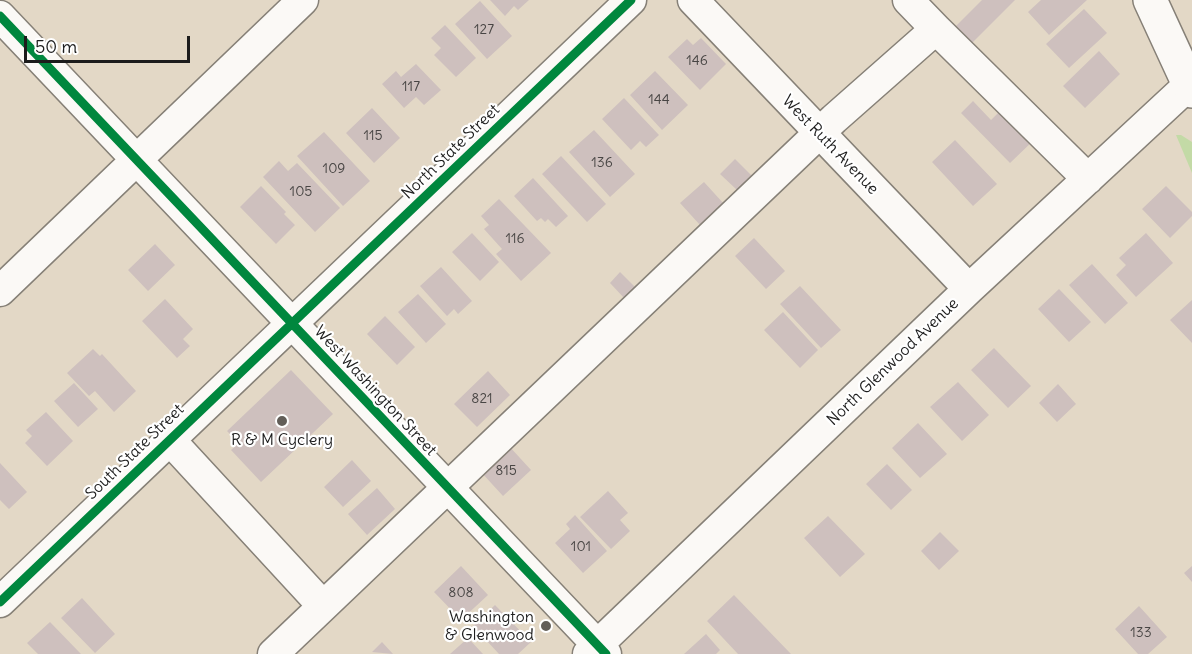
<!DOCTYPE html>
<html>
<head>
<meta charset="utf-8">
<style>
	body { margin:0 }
	#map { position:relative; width:1192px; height:654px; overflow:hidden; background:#e3d8c6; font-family:Delius,sans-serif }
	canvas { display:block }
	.scale { position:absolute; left:24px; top:36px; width:166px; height:27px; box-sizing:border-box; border:3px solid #1c1c1c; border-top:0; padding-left:8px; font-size:18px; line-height:21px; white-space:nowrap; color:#1c1c1c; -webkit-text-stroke:4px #fff; paint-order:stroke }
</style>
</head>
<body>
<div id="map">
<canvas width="1192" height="654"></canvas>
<div class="scale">50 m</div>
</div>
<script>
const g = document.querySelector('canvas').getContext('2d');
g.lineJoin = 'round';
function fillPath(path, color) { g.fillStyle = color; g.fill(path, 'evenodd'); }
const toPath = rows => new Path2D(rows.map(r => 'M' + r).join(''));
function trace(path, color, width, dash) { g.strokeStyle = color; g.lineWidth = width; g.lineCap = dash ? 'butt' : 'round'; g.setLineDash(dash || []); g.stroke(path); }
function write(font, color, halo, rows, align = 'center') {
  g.font = font + ' Delius,sans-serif'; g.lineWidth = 4.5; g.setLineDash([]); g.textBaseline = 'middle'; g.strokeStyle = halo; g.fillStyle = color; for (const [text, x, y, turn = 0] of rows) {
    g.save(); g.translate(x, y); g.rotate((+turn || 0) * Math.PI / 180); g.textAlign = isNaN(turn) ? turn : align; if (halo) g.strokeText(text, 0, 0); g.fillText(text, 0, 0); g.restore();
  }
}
const green = toPath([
	[1176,135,1181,135,1192,142,1192,173]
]);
const building = toPath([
	[490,0,529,0,518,10,514,6,505,16],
	[982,0,1015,0,969,46,953,29],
	[1041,0,1087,0,1049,35,1028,12],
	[480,1,512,36,487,59,455,24],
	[1084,9,1107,33,1069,68,1046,44],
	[445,25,476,58,456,77,434,55,441,48,431,38],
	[701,38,726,64,700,90,668,57,687,39,693,45],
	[1099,51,1120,74,1085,108,1063,86],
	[416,64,441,90,424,105,416,97,404,108,382,84,396,71,401,77],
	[655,71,688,105,662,130,630,95],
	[624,98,659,135,646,147,640,141,631,150,602,119],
	[973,101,991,120,1004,107,1035,139,1010,163,961,113],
	[372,108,400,138,374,163,346,133],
	[594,130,635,174,610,197,569,152],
	[324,132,370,181,343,206,297,156],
	[955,140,997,184,973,206,932,162],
	[561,156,606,204,587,222,542,174],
	[735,159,752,176,737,190,720,174],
	[279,161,288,171,297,163,340,208,315,232,263,177],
	[533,178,568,216,556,227,548,219,545,222,541,218,537,221,514,196],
	[704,182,724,204,700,225,680,203],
	[261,186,286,212,284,214,295,225,276,244,240,207],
	[1166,186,1192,212,1192,216,1170,238,1142,209],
	[499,199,551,253,521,281,496,254,502,249,484,229,489,225,481,216],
	[472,233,499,262,480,281,452,252],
	[1146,233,1173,263,1136,297,1116,275,1126,265,1119,258],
	[754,238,785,271,766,289,735,256],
	[155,244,175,265,148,291,128,270],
	[1092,264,1128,303,1105,324,1069,285],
	[441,267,472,301,458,314,454,309,447,316,420,286],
	[620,272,636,288,625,299,610,283],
	[800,286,841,330,821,348,780,304],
	[1059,289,1091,322,1069,342,1038,309],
	[418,294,446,324,426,343,398,312],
	[165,299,193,329,183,339,190,346,177,358,142,321],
	[1192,300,1192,343,1170,320],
	[783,312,818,350,800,368,764,330],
	[385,316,415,347,397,365,367,334],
	[994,348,1031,386,1008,408,971,370],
	[93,349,100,356,102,354,136,391,114,412,95,391,89,396,67,373],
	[291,370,333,414,261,482,231,450,239,443,227,431],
	[488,371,510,395,477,427,454,404],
	[958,382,989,415,962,441,930,407],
	[74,383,98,409,78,427,54,401],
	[1058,384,1076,404,1057,422,1039,403],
	[46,412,73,441,47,466,25,443,32,436,26,430],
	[918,423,947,454,920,478,892,448],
	[509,446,531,470,503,496,481,472],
	[352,460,371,481,343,507,324,487],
	[0,463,27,492,9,509,0,500],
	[887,464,912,490,891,510,866,484],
	[377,488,395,509,367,535,348,514],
	[608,491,628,513,620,520,630,531,611,549,580,517],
	[575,515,607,551,583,573,555,543,570,529,566,524],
	[828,516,865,554,840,577,804,538],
	[940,532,959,551,939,570,921,551],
	[461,566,488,595,461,620,434,592],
	[1192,566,1192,582,1184,573],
	[734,595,791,654,738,654,707,621],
	[82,598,115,634,95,653,61,618],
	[495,605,531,642,518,654,499,654,473,626],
	[1139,606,1167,637,1148,654,1138,654,1115,629],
	[50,622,81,654,38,654,27,643],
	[706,634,720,650,716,654,684,654],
	[468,638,483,654,450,654],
	[382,642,393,654,372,652]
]);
const minor = toPath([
	[693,0,969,289],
	[908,0,936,29],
	[0,16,606,654],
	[0,291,303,0],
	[169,439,323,606],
	[0,602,631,0],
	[273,654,834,119,936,29,1088,179],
	[588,654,969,289,1192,82]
]);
const major = toPath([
	[1150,0,1192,91]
]);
const cycleway = toPath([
	[0,16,606,654],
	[0,602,631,0]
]);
const markers = [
	[282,421,6,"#625e58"],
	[546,626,6,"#625e58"]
];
const numberNames = [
	["127",484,30],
	["146",697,61],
	["117",411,87],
	["144",659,100],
	["115",373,136],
	["136",602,163],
	["109",334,169],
	["105",301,192],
	["116",515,239],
	["821",482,399],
	["815",506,471],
	["101",581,547],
	["808",461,593],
	["133",1141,633]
];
const streetNames = [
	["West Ruth Avenue",830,145,46],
	["North State Street",451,152,-44],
	["North Glenwood Avenue",893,362,-44],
	["West Washington Street",375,391,47],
	["South State Street",135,452,-44]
];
const poiNames = [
	["R & M Cyclery",282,440],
	["Washington",534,617,"right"],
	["& Glenwood",534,635,"right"]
];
fillPath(green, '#c3daa6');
fillPath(building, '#cec0be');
trace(minor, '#868077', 33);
trace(major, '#868077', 36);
trace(minor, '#fbf9f6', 30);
trace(major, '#fbf9f6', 33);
trace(cycleway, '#00873e', 9);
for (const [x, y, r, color] of markers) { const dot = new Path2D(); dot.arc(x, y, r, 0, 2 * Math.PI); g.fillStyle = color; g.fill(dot); trace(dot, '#fff', 2); }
write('14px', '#484544', null, numberNames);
write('16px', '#1c1c1c', '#fff', streetNames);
write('16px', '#1c1c1c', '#fff', poiNames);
</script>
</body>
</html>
